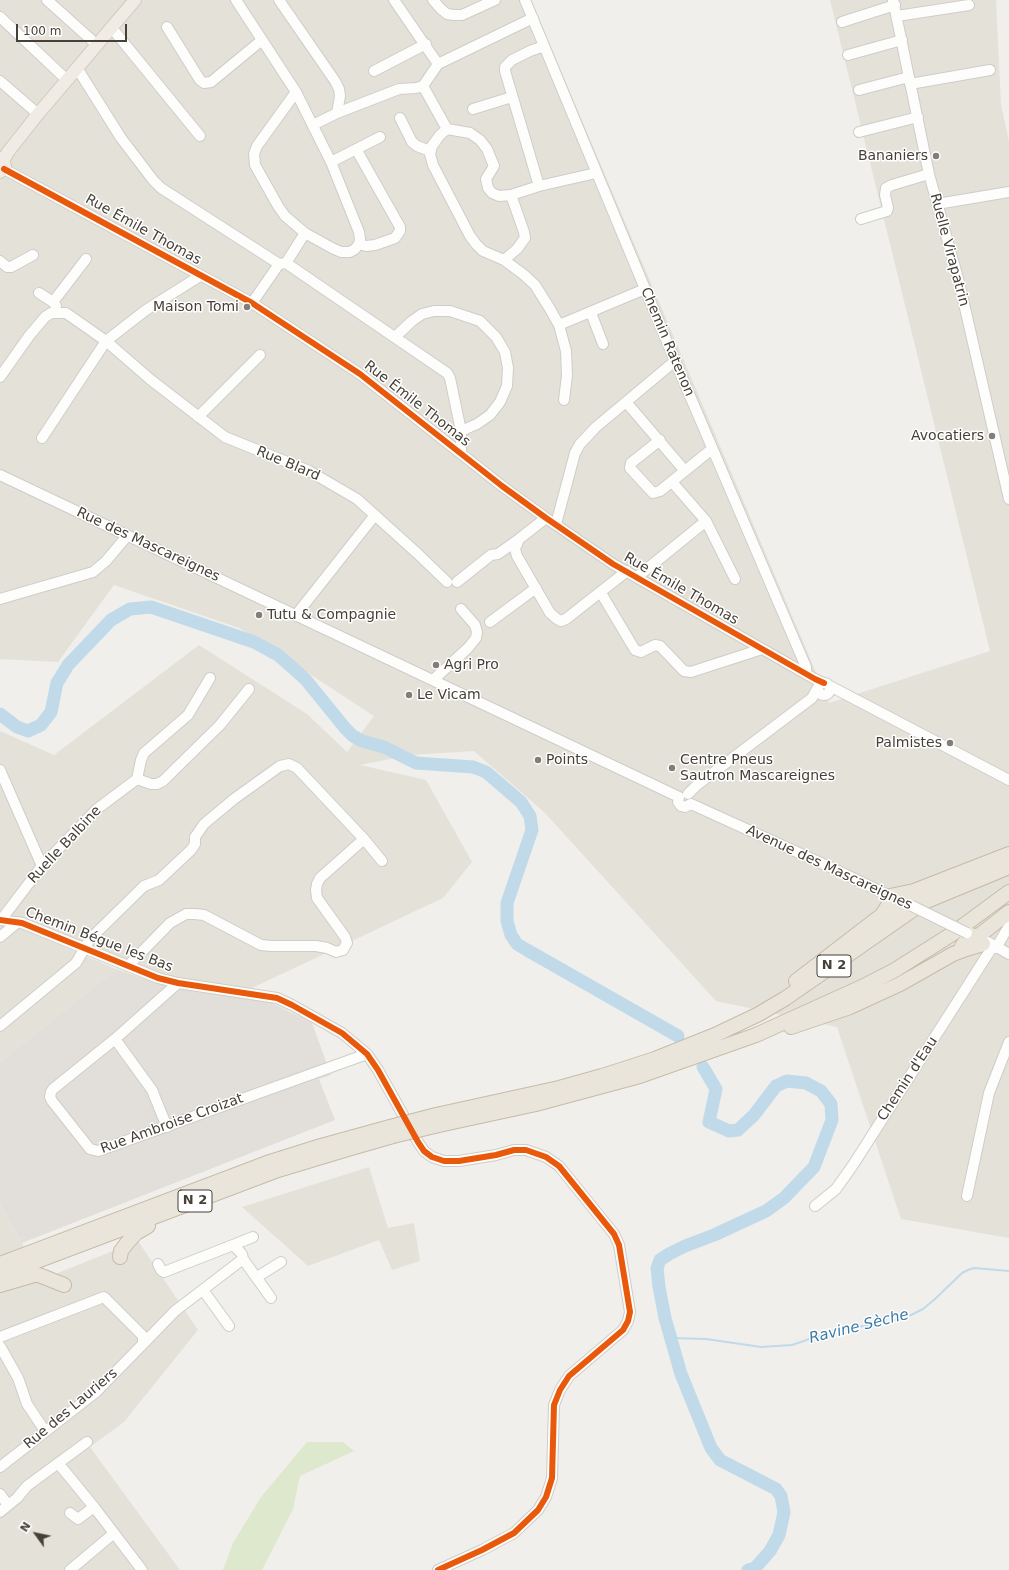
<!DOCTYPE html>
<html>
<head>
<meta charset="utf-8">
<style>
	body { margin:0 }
	#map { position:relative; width:1009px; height:1570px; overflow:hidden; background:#f1efeb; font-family:"DejaVu Sans",sans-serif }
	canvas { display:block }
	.north { position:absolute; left:16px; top:1514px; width:40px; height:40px; -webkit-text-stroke:3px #fff; paint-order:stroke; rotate:303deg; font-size:11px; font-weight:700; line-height:16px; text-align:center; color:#464038 }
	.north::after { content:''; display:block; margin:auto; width:14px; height:18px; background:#464038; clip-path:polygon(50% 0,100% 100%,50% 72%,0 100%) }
	.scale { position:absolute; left:16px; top:24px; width:111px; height:18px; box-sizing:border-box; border:2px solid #464038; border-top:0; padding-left:5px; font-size:12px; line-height:14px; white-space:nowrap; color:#464038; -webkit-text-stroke:3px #fff; paint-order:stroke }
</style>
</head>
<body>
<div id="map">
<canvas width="1009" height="1570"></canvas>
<div class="north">N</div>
<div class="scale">100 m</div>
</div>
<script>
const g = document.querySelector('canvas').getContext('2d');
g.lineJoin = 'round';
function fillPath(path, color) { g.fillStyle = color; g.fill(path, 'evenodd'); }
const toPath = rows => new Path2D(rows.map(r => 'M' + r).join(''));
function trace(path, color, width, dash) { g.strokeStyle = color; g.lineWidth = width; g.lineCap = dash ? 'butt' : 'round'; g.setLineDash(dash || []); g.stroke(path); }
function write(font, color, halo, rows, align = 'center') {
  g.font = font + ' "DejaVu Sans",sans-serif'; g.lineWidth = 3; g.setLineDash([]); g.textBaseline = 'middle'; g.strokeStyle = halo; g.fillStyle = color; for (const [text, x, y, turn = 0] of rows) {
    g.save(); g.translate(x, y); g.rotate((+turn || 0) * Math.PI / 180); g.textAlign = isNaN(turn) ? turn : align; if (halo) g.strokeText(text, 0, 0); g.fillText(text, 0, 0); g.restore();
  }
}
const residential = toPath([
	[0,0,531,0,829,703,990,651,830,0,996,0,1001,105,1009,141,1009,1238,901,1219,837,1027,716,1001,544,812,474,751,410,755,360,765,426,780,472,862,443,898,233,997,156,983,11,918,0,917,0,731,54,755,199,645,307,714,347,752,374,716,239,628,114,585,58,662,0,659],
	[0,924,12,924,116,969,0,1062],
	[369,1167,388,1228,414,1223,420,1261,392,1270,379,1240,308,1266,242,1207],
	[0,1204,22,1243,40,1280,138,1241,198,1330,124,1422,90,1447,180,1570,0,1570]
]);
const industrial = toPath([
	[116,969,156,983,233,997,270,1002,312,1023,331,1075,319,1079,335,1120,22,1243,0,1204,0,1062]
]);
const green = toPath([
	[307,1442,343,1442,354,1451,300,1476,293,1509,262,1570,223,1570,233,1543,261,1497]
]);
const stream = toPath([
	[671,1338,706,1339,761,1347,792,1345,836,1330,885,1323,911,1315,923,1309,935,1299,962,1273,968,1270,974,1268,1009,1271]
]);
const river = toPath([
	[0,714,17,727,28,731,41,725,51,712,57,683,68,665,111,620,130,609,151,607,254,642,278,655,293,668,306,680,345,728,353,736,362,741,384,747,416,763,473,767,486,772,521,802,530,816,532,830,507,903,507,921,511,935,517,944,527,950,678,1036],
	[703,1067,716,1089,709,1122,729,1131,738,1130,754,1115,776,1086,787,1081,806,1083,821,1091,831,1104,832,1120,814,1167,784,1198,766,1211,714,1235,685,1246,669,1254,660,1260,657,1268,659,1287,665,1318,681,1374,711,1448,720,1460,776,1489,781,1496,784,1512,779,1535,770,1551,755,1568,748,1570]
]);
const minor = toPath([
	[47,0,96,44],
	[236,0,296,92,331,162,359,232,360,239,359,244,355,249,350,252,341,252,332,248,305,233,285,216,278,206,255,165,254,154,257,146,296,92],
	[279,0,335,81,339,89,340,96,337,113],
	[394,0,438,64],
	[433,0,441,9,447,14,454,15,462,15,495,0],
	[525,0,675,361,806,667,806,674],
	[893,0,929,174,959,282,1009,499],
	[897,16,969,5],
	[0,17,67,80],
	[842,22,895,5],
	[111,27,200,136],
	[167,27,200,80,204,83,211,82,262,40],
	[848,55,902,40],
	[77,68,121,138,153,180,161,188,279,264],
	[374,71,426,44],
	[0,81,38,114],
	[910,84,990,70],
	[423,86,447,129,470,133,480,140,487,149,494,166,486,179,488,188,492,193,499,196,511,195,524,232,525,238,517,249,504,260],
	[859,90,909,77],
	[473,109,512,97],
	[400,118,412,142,417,146,430,151],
	[313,125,337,113,399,89,416,88,423,86,438,64,533,18],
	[447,129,440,135,432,146,430,154,433,165,470,236,476,244,483,251,504,260,523,274,535,285,550,309,559,325,566,351,567,375,564,400],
	[859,132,918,117],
	[356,149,400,227,400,231,395,238,375,245,366,246,359,244],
	[331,162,380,137],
	[4,169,252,303,360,374,502,486,546,518,613,564,815,679,824,683],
	[539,186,505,71,505,67,512,60,530,51,544,46],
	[511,195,539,186,596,173],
	[937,204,1009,192],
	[861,219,887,211,888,208,885,195,886,188,892,185,929,174],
	[0,261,7,267,11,267,33,255],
	[286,263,447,373,450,378,461,431,461,454],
	[39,293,53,302,56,306],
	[53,302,86,259],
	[252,303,279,264,286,263,305,233],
	[591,313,603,344],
	[559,325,645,289],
	[395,337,412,321,422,314,434,311,450,311,480,321,496,337,505,352,508,368,507,386,500,402,490,415,477,424,461,431],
	[0,377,29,336,45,317,51,313,66,313,106,341,151,380,225,437,309,471,357,499,418,554,447,582],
	[626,402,685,471],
	[198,417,260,355],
	[42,438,106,341,146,310,200,276],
	[660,440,631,463,630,468,653,493,660,491,712,449],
	[0,475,679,797],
	[672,482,706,521,735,579],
	[546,518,519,539,515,549,517,556,550,613,557,619,561,621,566,619,627,571],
	[556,524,575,453,580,444,596,427,675,361],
	[637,577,706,521],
	[457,582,491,555,498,554,519,539],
	[601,593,635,650,641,652,655,645,660,646,684,671,691,672,762,649],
	[0,599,93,572,106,561,127,536],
	[296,615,375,515],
	[490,622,536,588],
	[433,680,468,648,476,638,477,632,475,625,461,609],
	'818 689a6 6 0 1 1 12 0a6 6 0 1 1-12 0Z',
	[828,685,1009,780],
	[0,770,42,866],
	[137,779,151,784,157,784,163,781,220,725,249,689],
	[688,794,697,785,812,698,817,689],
	[679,797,678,802,681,806,685,807,691,804],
	[691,804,832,868,890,896,895,901],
	[0,920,22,923,158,978,178,983,277,998,292,1005,342,1033,367,1054,378,1070,418,1142,424,1151,432,1157,444,1161,459,1161,496,1155,514,1150,526,1150,546,1157,559,1166,614,1234,619,1245,630,1312,628,1321,623,1330,569,1376,560,1390,554,1405,552,1478,546,1497,538,1510,514,1533,482,1550,438,1570],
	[1,920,42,866,97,809,137,779,141,760,144,753,188,715,210,678],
	[0,937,18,922],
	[988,942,1009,954],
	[996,948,1009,926],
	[128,966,170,923,186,914,195,914,204,915,261,945,271,946,316,946,327,948,336,952,343,950,347,943,345,937,317,898,316,890,317,884,320,878,364,839],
	[178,983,115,1039,53,1089,51,1092,50,1097,52,1101,90,1149,98,1151,367,1054],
	[0,1026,76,963,90,939,144,886,159,880,191,850,195,844,195,837,204,824,234,799,280,766,289,764,297,768,364,839,382,861],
	[115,1039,152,1090,167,1127],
	[967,1196,989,1093,1009,1042],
	[815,1206,836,1189,853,1165,993,946],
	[233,1245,253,1237],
	[243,1259,271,1298],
	[257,1277,281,1262],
	[203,1290,229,1326],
	[0,1337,104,1297,143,1336,143,1344,96,1392,0,1467],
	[143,1344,175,1311,243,1259,242,1254,233,1245,164,1272,161,1270,158,1264],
	[0,1346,18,1378,27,1404,45,1431],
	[58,1463,94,1507,142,1570],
	[0,1494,8,1505],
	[0,1512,17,1498,27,1486,87,1442],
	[70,1513,78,1519,94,1507],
	[70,1570,113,1534]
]);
const major = toPath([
	[0,158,3,161,5,166,0,172],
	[3,161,8,152,38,114,135,0]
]);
const highway = toPath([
	[882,915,889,904,890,896,914,891,1009,854],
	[962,946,967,940,967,933,975,937,981,934,1009,912],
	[796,981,882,915,895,907,909,904,914,891],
	[791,1027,850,1007,900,984,953,954,966,949,983,944],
	[436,1115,559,1088,602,1076,655,1059,715,1035,759,1014,786,998,924,902,1009,867],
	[439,1125,536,1104,640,1076,756,1035,862,987,895,970,952,934,1009,892],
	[120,1257,121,1251,127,1243,136,1233,148,1226],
	[0,1264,267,1163,321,1146,390,1127],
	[0,1275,278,1170,351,1148,393,1136],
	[0,1285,34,1275,39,1275,64,1285]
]);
const minorBridge = toPath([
	[912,906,967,933]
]);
const highwayBridge = toPath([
	[390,1127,436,1115],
	[393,1136,439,1125]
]);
const cycleway = toPath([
	[4,169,252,303,360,374,502,486,546,518,613,564,815,679,824,683],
	[0,920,22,923,158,978,178,983,277,998,292,1005,342,1033,367,1054,378,1070,418,1142,424,1151,432,1157,444,1161,459,1161,496,1155,514,1150,526,1150,546,1157,559,1166,614,1234,619,1245,630,1312,628,1321,623,1330,569,1376,560,1390,554,1405,552,1478,546,1497,538,1510,514,1533,482,1550,438,1570]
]);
const markers = [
	[936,156,4,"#827d77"],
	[247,307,4,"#827d77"],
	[992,436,4,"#827d77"],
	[259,615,4,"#827d77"],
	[436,665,4,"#827d77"],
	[409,695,4,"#827d77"],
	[950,743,4,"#827d77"],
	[538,760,4,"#827d77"],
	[672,768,4,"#827d77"]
];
const shields = [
	[834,966,34],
	[195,1201,34]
];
const shieldNames = [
	["N 2",834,966],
	["N 2",195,1201]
];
const poiNames = [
	["Bananiers",928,156,"right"],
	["Maison Tomi",239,307,"right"],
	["Avocatiers",984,436,"right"],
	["Tutu & Compagnie",267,615],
	["Agri Pro",444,665],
	["Le Vicam",417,695],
	["Palmistes",942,743,"right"],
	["Points",546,760],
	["Centre Pneus",680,760],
	["Sautron Mascareignes",680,776]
];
const streetNames = [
	["Rue Émile Thomas",143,230,29],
	["Ruelle Virapatrin",949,250,75],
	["Chemin Ratenon",667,342,67],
	["Rue Émile Thomas",417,404,38],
	["Rue Blard",288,464,23],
	["Rue des Mascareignes",148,545,25],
	["Rue Émile Thomas",681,589,30],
	["Ruelle Balbine",65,845,-47],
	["Avenue des Mascareignes",829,868,25],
	["Chemin Bégue les Bas",99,940,21],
	["Chemin d'Eau",908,1079,-57],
	["Rue Ambroise Croizat",172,1124,-20],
	["Rue des Lauriers",71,1409,-40]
];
const waterNames = [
	["Ravine Sèche",859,1327,-14]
];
fillPath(residential, '#e4e1d9');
fillPath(industrial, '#e2dfdb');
fillPath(green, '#dee8cd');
trace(stream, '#c0daea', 2);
trace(river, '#c0daea', 13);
trace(minor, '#cfcdc9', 12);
trace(major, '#d1caba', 14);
trace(highway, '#c6bba9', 16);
trace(minor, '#fdfdfc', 10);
trace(major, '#f0ece5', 12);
trace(highway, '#eae5db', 14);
trace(minorBridge, '#cfcdc9', 12, []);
trace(highwayBridge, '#c6bba9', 16, []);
trace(minorBridge, '#fdfdfc', 10);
trace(highwayBridge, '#eae5db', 14);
trace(cycleway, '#e8590c', 6);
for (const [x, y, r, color] of markers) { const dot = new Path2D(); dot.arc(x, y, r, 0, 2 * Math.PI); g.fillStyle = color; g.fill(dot); trace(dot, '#fff', 1.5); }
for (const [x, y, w] of shields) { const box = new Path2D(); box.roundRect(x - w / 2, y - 11, w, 22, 3); g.fillStyle = '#fff'; g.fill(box); trace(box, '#464038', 1); }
write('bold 13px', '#464038', null, shieldNames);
write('14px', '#464038', '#fff', poiNames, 'left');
write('14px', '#464038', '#fff', streetNames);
write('italic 15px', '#3a7ba9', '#fff', waterNames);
</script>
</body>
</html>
